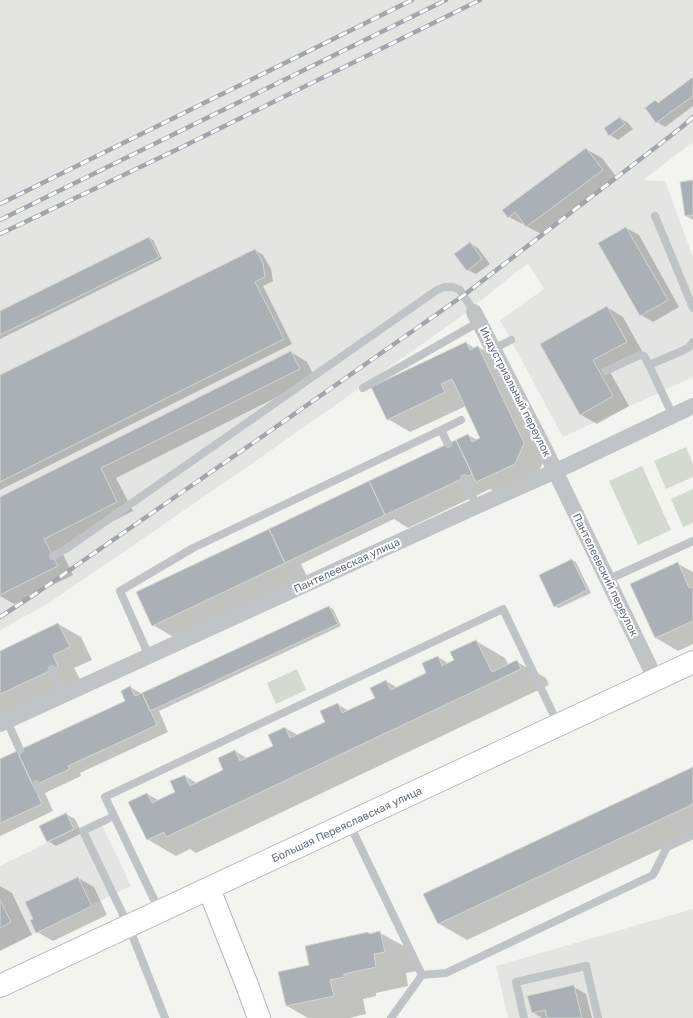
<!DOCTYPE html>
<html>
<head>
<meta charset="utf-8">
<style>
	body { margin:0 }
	canvas { display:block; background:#f3f4ef }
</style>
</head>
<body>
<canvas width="693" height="1018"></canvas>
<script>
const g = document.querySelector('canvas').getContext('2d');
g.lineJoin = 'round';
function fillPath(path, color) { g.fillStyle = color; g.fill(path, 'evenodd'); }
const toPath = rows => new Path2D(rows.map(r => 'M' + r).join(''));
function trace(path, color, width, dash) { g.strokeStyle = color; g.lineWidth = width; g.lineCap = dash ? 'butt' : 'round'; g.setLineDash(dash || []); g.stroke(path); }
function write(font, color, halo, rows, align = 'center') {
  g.font = font + ' Rubik,sans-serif'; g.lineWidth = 4; g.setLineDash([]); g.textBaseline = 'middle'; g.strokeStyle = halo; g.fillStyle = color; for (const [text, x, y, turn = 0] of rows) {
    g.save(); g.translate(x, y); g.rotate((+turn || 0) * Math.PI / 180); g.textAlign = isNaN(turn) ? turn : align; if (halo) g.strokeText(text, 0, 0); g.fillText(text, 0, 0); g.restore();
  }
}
const built = toPath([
	[0,0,693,0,693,142,643,180,665,181,693,257,693,377,563,437,500,320,544,289,528,263,455,321,240,472,49,603,0,630],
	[99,818,131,886,91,905,92,906,0,950,0,866],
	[693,909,693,1018,508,1018,496,966]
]);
const green = toPath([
	[686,447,693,464,693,477,666,489,654,461],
	[642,466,671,530,638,545,609,481],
	[693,489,693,523,683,527,671,499],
	[297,669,306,690,276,704,267,683]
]);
const shadow = toPath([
	[693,78,693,106,665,127,657,122,655,101,659,103],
	[620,118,628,123,633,129,618,140,610,135],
	[586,149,602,158,618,179,543,235,509,217],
	[693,181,693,220,686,216],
	[626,228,639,235,679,307,653,322,641,315],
	[149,238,153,240,162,259,0,339,0,312],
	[470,243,478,248,490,264,476,274,468,270],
	[255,250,263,255,271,269,273,281,263,286,292,344,0,490,0,377],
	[607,307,623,317,642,351,609,370,629,406,597,424,580,414,541,344],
	[466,343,476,349,478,347,501,360,546,456,537,476,499,494,490,489,408,528,394,519,301,564,307,576,175,638,153,625,137,592,468,435,477,440,481,438,466,406,410,432,388,419],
	[291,352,307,362,315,378,116,478,133,511,60,548,73,575,14,604,0,596,0,498],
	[572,560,576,562,591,593,559,608,555,606],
	[678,564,693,572,693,644,678,651,656,638,632,584],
	[329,607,333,609,341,626,159,711,168,732,80,773,81,776,45,793,53,811,0,836,0,761,127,701,130,687,142,694],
	[58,624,81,637,92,660,74,668,80,679,0,717,0,652],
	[476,641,505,658,509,666,517,662,546,678,549,685,196,853,190,849,176,856,147,839,130,802,147,794,160,801,177,793,185,776,197,783,224,770,235,751,248,759,274,747,285,728,298,735,326,722,337,704,349,711,376,698,386,681,398,688,428,674,438,657,449,664,455,661],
	[693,768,693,834,467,940,438,923],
	[66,814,75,819,82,833,56,846,48,841],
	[78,878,94,887,107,915,53,941,37,932],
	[0,886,12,893,32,935,0,951],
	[368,933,371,934,380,933,413,951,417,971,406,973,408,986,376,993,376,996,363,999,366,1014,349,1018,308,1018,287,1006,279,973,310,966],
	[574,987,586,994,592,1018,542,1018,532,1012]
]);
const building = toPath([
	[693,77,693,96,656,123,645,108,655,100,658,103,693,77],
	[620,117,625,124,609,136,604,128,620,117],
	[586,148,603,170,526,227,515,212,508,218,502,210,586,148],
	[693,180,693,215,685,216,680,182,693,180],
	[626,227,668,300,640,316,598,243,626,227],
	[149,237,159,257,0,335,0,311,149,237],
	[470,242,482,259,467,271,454,254,470,242],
	[255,249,263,263,265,277,255,282,284,339,0,482,0,375,255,249],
	[607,306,627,342,593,360,613,396,580,415,540,344,607,306],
	[466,342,470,350,478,346,524,443,515,464,476,482,456,440,468,434,472,442,480,438,452,379,441,384,445,392,387,420,371,387,466,342],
	[291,351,300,369,101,468,117,502,44,539,58,566,0,595,0,497,291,351],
	[456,440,472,474,385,515,369,481,456,440],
	[369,481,385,515,285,563,269,529,369,481],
	[269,529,285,563,152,626,136,592,269,529],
	[572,559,587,590,554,607,539,575,572,559],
	[678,562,689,588,693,587,693,621,655,638,630,584,678,562],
	[329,606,338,624,150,711,142,693,329,606],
	[58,623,70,647,53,655,58,667,0,694,0,651,58,623],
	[476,640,492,672,517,660,521,669,166,837,164,832,147,840,128,802,147,793,152,803,175,792,170,781,185,775,190,786,223,770,218,758,235,750,240,761,273,746,268,735,285,727,290,738,325,722,320,711,338,703,342,713,375,698,370,688,386,680,391,690,426,673,422,663,438,656,442,666,454,660,450,652,476,640],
	[130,686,135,696,142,693,157,725,68,766,70,769,33,786,17,751,125,701,121,691,130,686],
	[17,751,42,804,0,823,0,759,17,751],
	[693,767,693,804,438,924,423,894,693,767],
	[66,813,74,829,47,842,39,826,66,813],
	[78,877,92,906,36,933,30,920,33,919,25,902,78,877],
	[0,900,11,922,0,928,0,900],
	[380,931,385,952,374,954,376,967,344,974,344,977,330,980,334,996,286,1006,278,972,309,965,305,946,368,932,369,934,380,931],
	[574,985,582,1018,547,1018,545,1010,532,1013,527,996,574,985]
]);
const lane = toPath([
	[655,216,693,308],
	[493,349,511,340],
	[649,365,673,416],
	[606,371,640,355,644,356,649,365,682,351,689,347,693,342],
	[363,388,479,322],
	[441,430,461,420],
	[464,478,477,506],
	[53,556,66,549,437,290,445,287,453,287,460,290,474,312],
	[607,580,693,541],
	[149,656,120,591,193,548,441,430,448,444],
	[52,669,64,695],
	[7,721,20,750],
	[36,784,40,792],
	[114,816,83,831,129,927,165,1018],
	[349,823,422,975,446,973,653,875,667,847,693,835],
	[159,910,105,797,503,609,558,724],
	[391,1018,422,975],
	[524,1018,516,982,586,966,598,1018]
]);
const street = toPath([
	[474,312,545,450,656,680],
	[0,724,477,506,569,465,693,406]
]);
const secondary = toPath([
	[209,889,247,985,259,1018],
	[0,986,693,662]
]);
const rail = toPath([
	[0,204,412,0],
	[0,220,446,0],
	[0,234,180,148,480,0],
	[0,617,38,592,263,436,464,295,682,127,693,117]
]);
const streetNames = [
	["Индустриальный переулок",515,392,63],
	["Пантелеевская улица",347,566,-25],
	["Пантелеевский переулок",605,575,64],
	["Большая Переяславская улица",347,825,-25]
];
fillPath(built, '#e4e5e3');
fillPath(green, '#d4dad0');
fillPath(shadow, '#0003');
fillPath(building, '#aab0b5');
trace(building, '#d4d5d2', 1);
trace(secondary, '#b3b7bc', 24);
trace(lane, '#c1c4c7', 8);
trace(street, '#c1c4c7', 16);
trace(secondary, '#fff', 22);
trace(rail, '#a1a6ac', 4.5);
trace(rail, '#fff', 3, [9]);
write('11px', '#637180', '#fff', streetNames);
</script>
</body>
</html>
